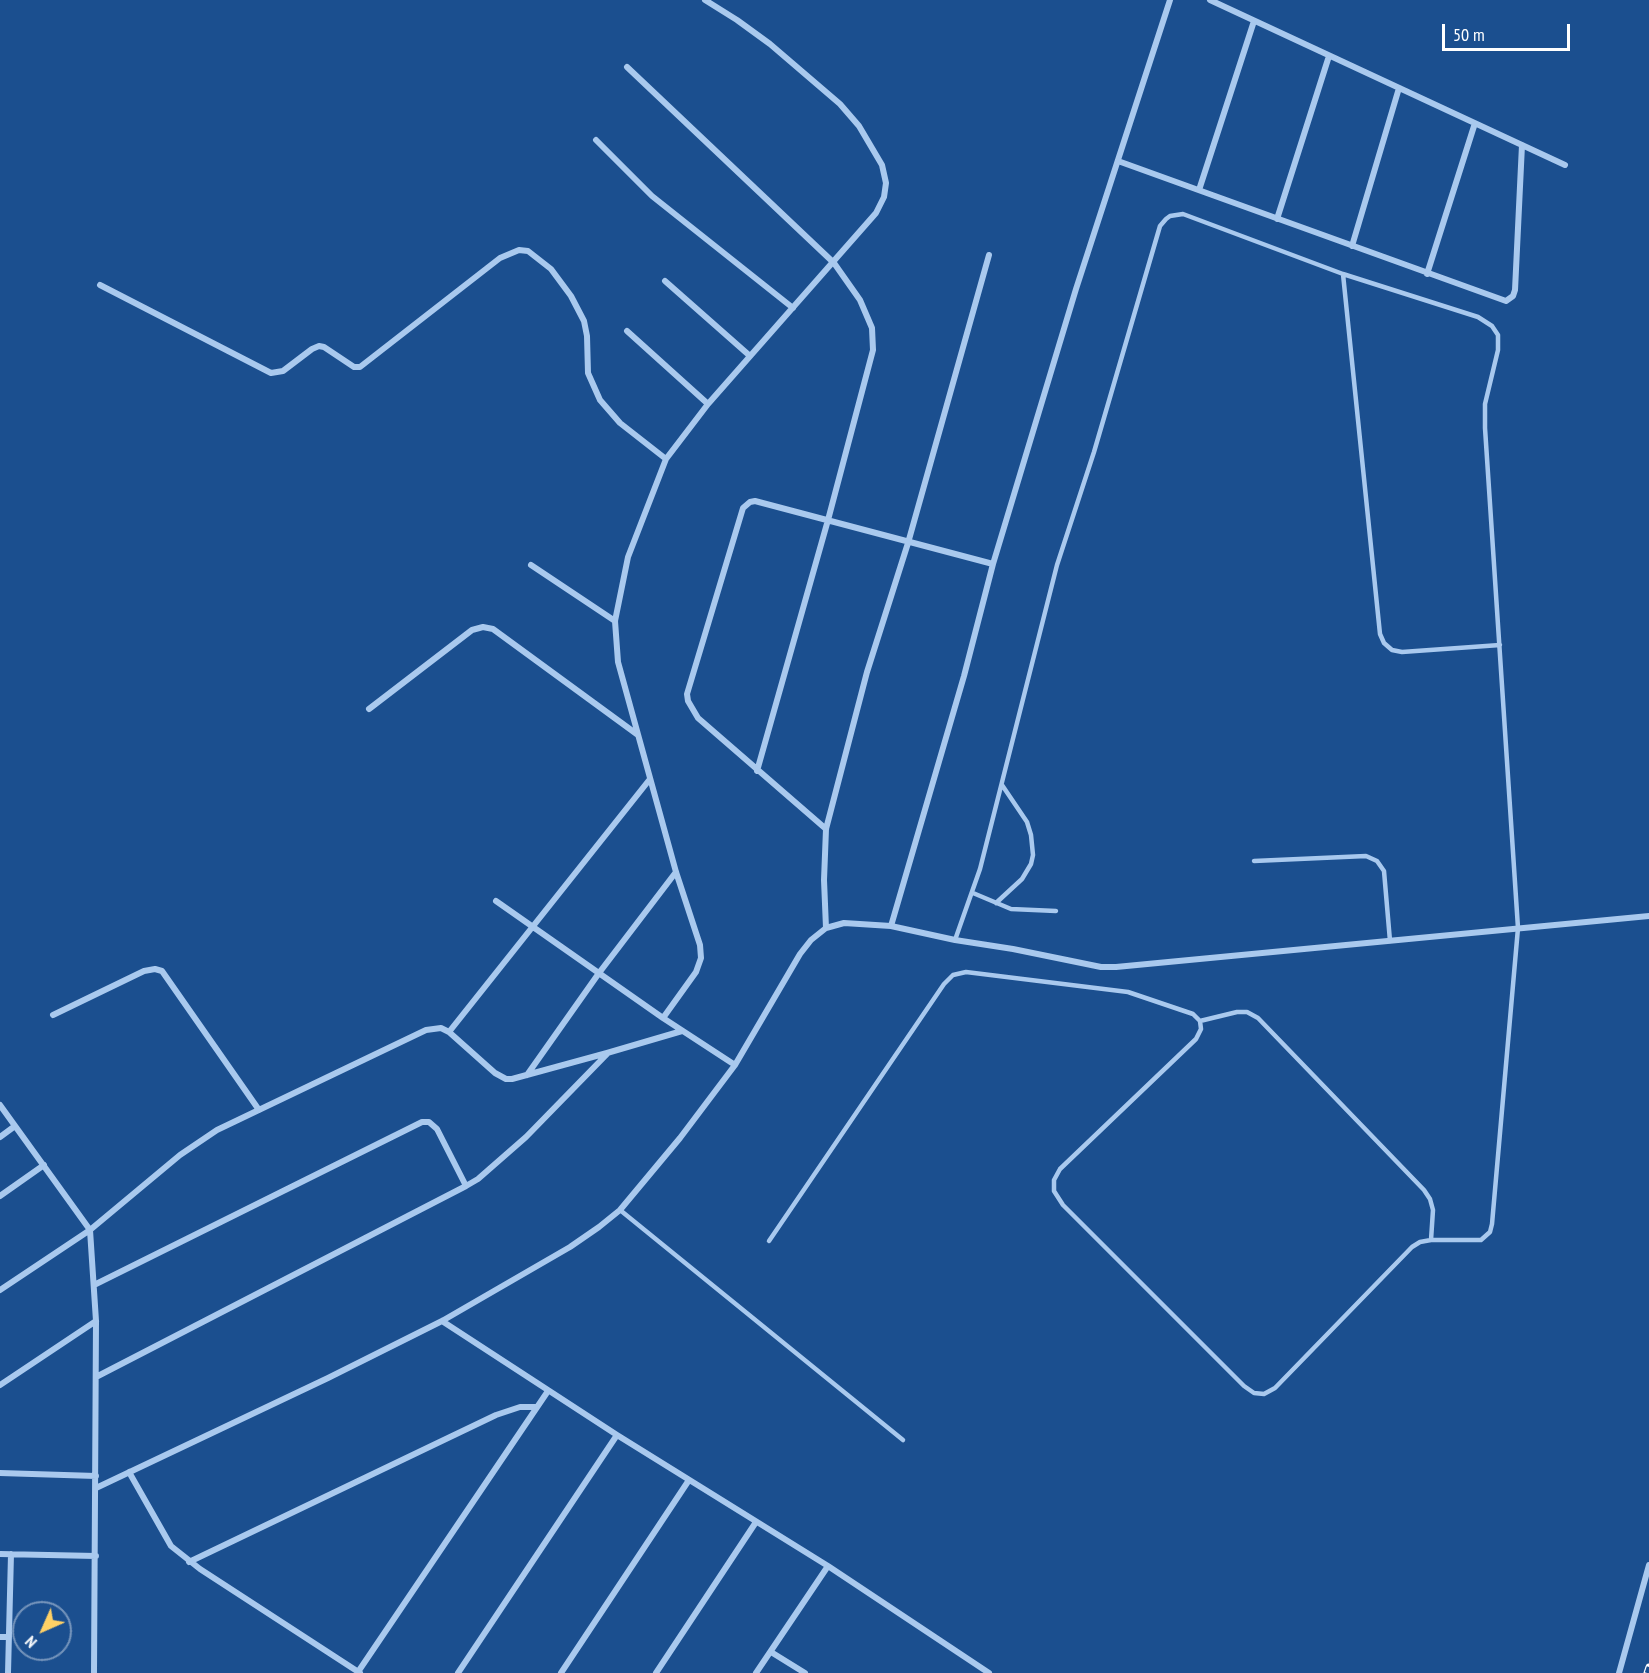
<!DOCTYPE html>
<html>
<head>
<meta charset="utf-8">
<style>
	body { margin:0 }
	#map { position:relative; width:1649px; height:1673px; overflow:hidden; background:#1b4f8f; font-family:"PT Sans Narrow",sans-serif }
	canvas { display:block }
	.north { position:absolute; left:12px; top:1601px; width:60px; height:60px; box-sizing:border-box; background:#1b4f8f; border:2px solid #7695bc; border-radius:50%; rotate:225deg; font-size:16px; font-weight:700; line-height:24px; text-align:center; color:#fff }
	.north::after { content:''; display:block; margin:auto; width:21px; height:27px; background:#ffd166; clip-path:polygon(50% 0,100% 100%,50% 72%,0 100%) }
	.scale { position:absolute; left:1442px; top:24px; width:128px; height:27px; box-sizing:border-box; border:3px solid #fff; border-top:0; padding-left:8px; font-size:18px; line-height:21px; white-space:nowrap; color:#fff; -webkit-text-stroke:4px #1b4f8f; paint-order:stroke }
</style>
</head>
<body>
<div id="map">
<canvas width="1649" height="1673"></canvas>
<div class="north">N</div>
<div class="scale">50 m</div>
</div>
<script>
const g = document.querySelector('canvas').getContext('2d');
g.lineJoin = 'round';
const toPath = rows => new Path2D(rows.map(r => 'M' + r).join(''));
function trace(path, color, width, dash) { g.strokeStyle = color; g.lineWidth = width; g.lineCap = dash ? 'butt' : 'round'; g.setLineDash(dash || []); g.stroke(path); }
const service = toPath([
	[1343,274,1380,634,1384,643,1392,650,1402,652,1500,645],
	[1254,861,1366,856,1377,861,1384,871,1390,941],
	[973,893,1011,909,1056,911],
	[996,903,1022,879,1031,864,1033,855,1031,835,1027,822,1002,785],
	[1200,1021,1237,1012,1247,1012,1258,1018,1424,1190,1430,1199,1433,1210,1431,1240],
	[620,1210,903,1440],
	[769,1241,944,984,953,975,966,972,1128,992,1193,1014,1200,1021,1201,1029,1196,1039,1060,1169,1054,1180,1054,1191,1063,1205,1244,1386,1254,1393,1264,1394,1275,1388,1412,1247,1420,1242,1431,1240,1481,1240,1490,1232,1492,1224,1518,928,1485,428,1485,404,1498,350,1498,335,1492,326,1478,317,1343,274,1183,214,1170,216,1166,219,1160,226,1094,452,1057,565,980,869,955,940]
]);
const minor = toPath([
	[1210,0,1565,165],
	[627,67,834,263,860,300,872,328,873,350,828,520,757,771],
	[596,140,652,196,793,308],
	[1118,161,1506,301,1513,296,1515,290,1522,145],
	[1199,190,1254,21],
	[1277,219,1329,56],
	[1352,246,1399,88],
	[1427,274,1475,123],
	[665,281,750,356],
	[100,285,271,373,283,371,312,349,319,346,324,347,354,367,360,367,500,258,519,250,528,251,551,269,571,296,584,321,587,336,588,373,600,400,620,423,666,459],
	[627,331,708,404],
	[531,565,615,621],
	[369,709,472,630,483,627,493,629,638,735],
	[826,829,698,718,688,701,687,694,743,508,750,502,755,501,993,564],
	[496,901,663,1018,735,1065],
	[891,926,964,676,993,564,1076,289,1170,0],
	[826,928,824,880,826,829,867,672,908,543,989,255],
	[53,1015,144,971,155,969,162,971,259,1110],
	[663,1018,696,972,701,958,700,945,676,872,618,662,615,621,628,557,666,459,708,404,876,213,884,197,886,183,882,165,859,126,840,104,770,44,737,20,705,0],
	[449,1032,650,779],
	[527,1075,599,973,676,872],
	[0,1105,90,1230,96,1321,94,1673],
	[0,1137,15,1126],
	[0,1196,44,1165],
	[94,1285,422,1122,429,1122,437,1129,466,1186],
	[0,1290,90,1230,180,1155,217,1130,426,1030,441,1028,449,1032,495,1073,506,1079,512,1079,607,1053,682,1031],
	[442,1321,617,1435,828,1566,989,1673],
	[96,1377,466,1186,478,1179,526,1137,607,1054],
	[0,1385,96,1321],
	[129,1472,171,1546,200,1569,360,1673],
	[0,1473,96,1476],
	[96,1488,328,1378,442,1321,570,1247,599,1227,620,1210,680,1138,735,1065,800,954,811,940,826,928,844,923,891,926,955,940,1013,949,1101,967,1116,967,1649,916],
	[0,1554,96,1556],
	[189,1562,496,1415,520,1407,537,1407],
	[0,1637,9,1637],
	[771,1652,805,1673],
	[358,1672,548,1391],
	[8,1673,11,1554],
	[458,1673,617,1435],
	[561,1673,689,1480],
	[656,1673,756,1522],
	[756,1673,828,1566],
	[1619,1673,1649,1565]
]);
const rail = toPath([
	[1647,1673,1649,1667]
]);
trace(service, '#a9c9ee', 4.5);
trace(minor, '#a9c9ee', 6);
trace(rail, '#fff', 7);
trace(rail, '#1b4f8f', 4.5, [14]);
</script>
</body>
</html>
